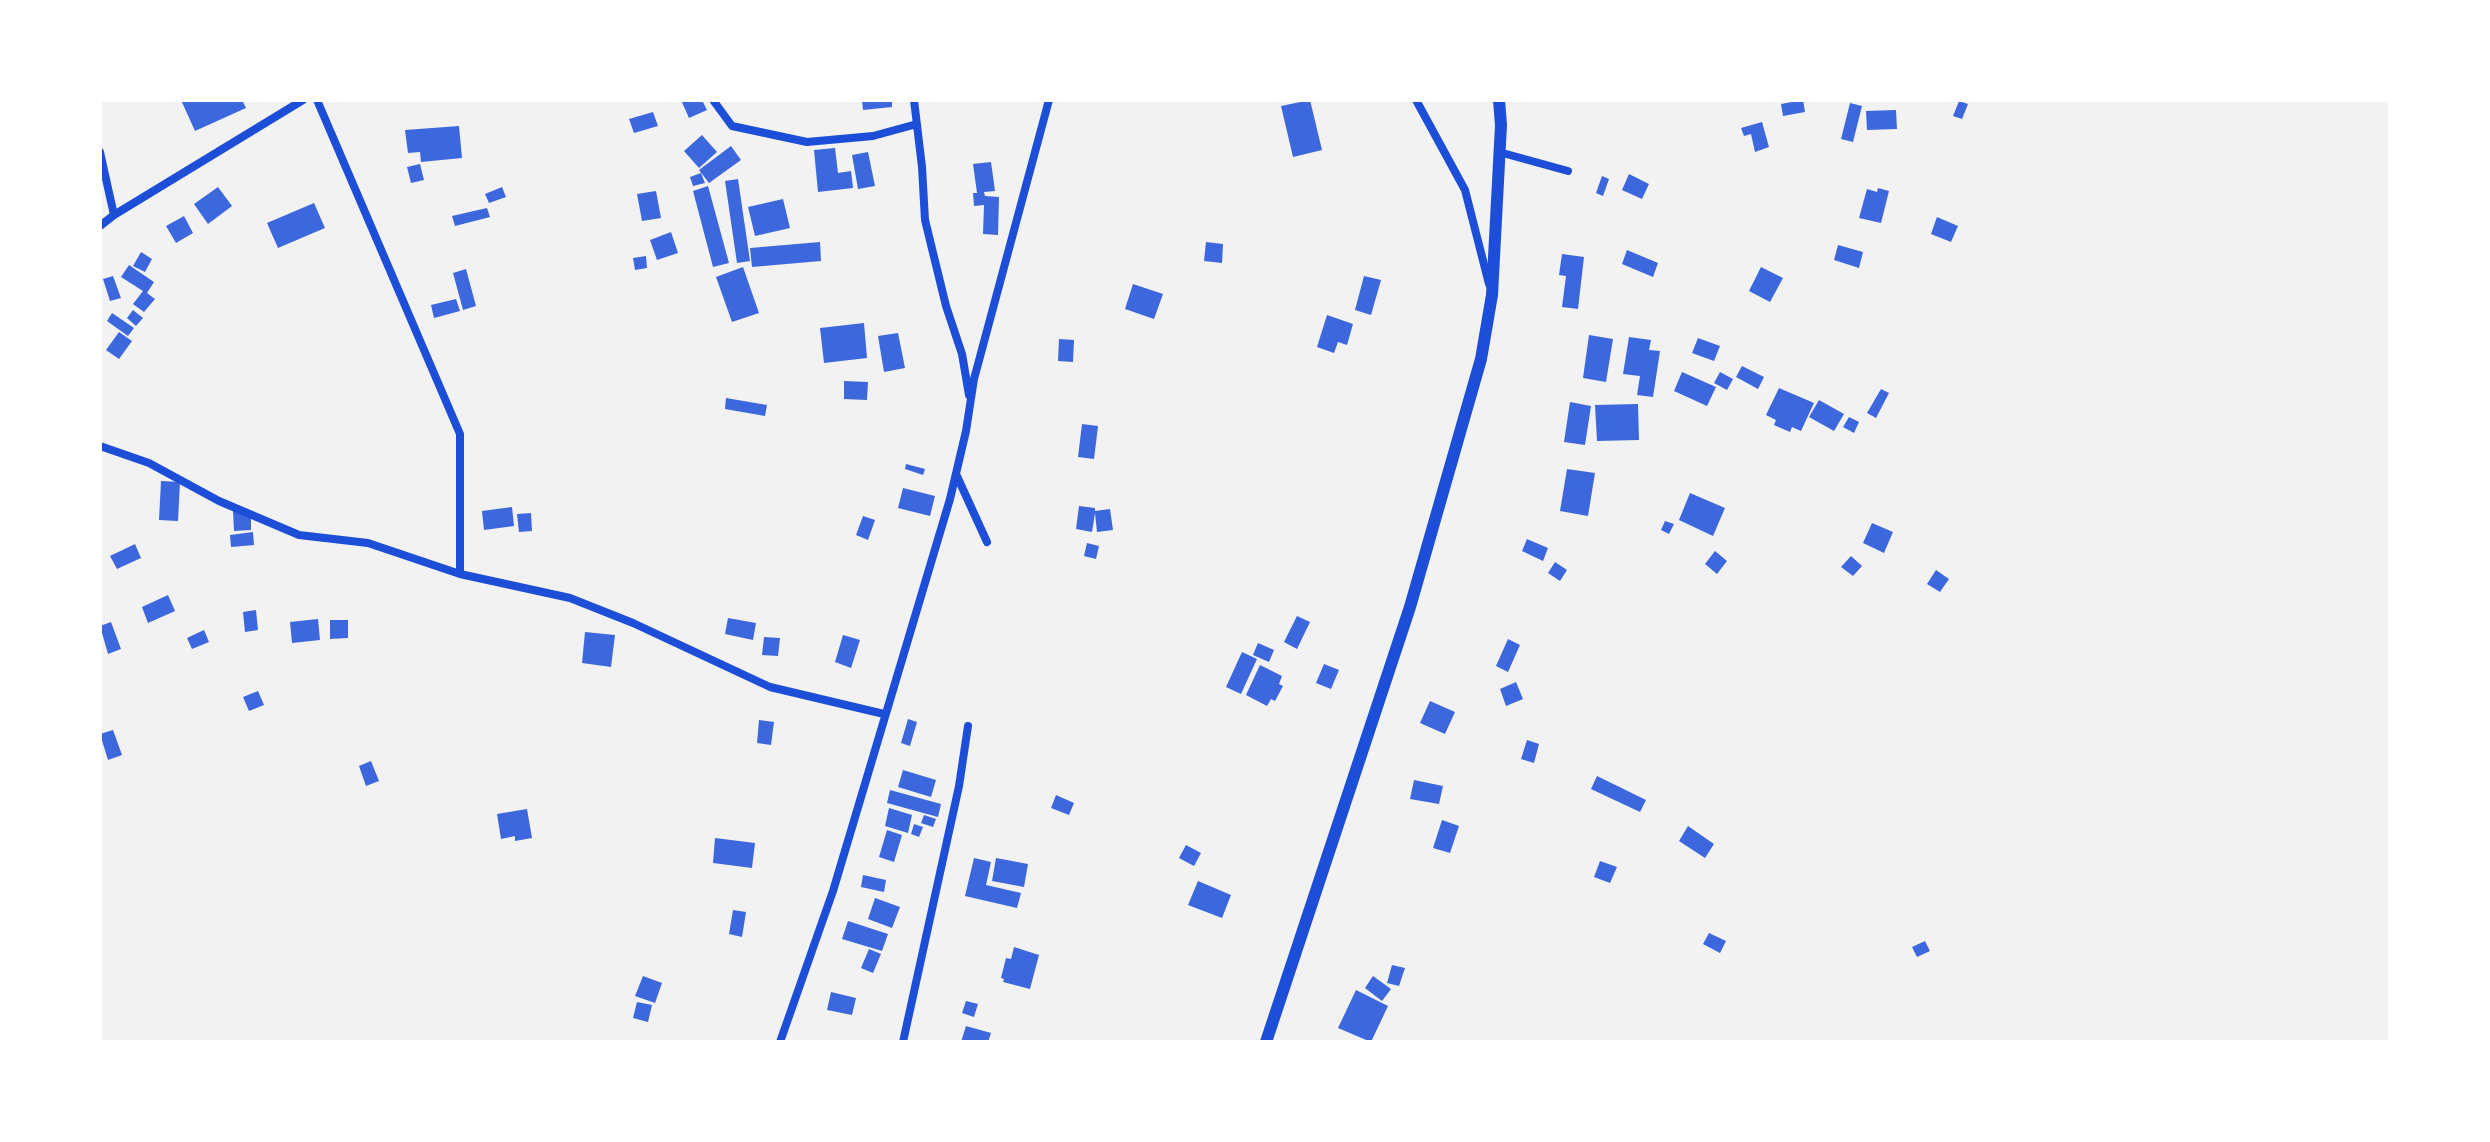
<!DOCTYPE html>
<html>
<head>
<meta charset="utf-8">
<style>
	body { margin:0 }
	#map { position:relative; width:2490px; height:1142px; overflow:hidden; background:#f2f2f2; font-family:"Alegreya Sans",sans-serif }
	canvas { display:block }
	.frame { position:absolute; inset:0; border:102px solid #fff; pointer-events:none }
</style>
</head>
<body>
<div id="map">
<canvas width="2490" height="1142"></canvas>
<div class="frame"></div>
</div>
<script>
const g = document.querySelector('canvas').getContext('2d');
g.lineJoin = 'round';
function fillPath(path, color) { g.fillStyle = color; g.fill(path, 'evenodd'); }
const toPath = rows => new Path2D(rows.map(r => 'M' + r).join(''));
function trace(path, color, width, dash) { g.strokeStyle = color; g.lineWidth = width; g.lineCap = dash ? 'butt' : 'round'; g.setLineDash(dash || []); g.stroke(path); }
const building = toPath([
	[181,100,242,100,246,108,195,131],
	[681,100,702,100,707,110,689,118],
	[862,100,892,100,892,107,863,110],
	[1310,100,1322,150,1293,157,1281,106],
	[1803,100,1805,112,1783,116,1781,104],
	[1959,101,1968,104,1962,119,1953,116],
	[1850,103,1862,106,1853,142,1841,139],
	[1896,110,1897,129,1867,130,1866,111],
	[653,112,658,126,634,133,629,119],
	[1762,122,1769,147,1755,152,1751,134,1744,136,1741,128],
	[459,126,462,158,421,162,420,152,408,153,405,130],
	[702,135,717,152,699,168,684,151],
	[731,146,741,160,709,183,699,170],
	[835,148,838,173,851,171,853,188,818,192,814,150],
	[868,152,875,186,858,189,852,155],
	[991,162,995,191,984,192,985,196,999,197,998,235,983,234,984,205,974,206,973,193,977,193,973,164],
	[420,164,424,180,411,183,407,167],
	[701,173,705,183,693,186,690,177],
	[1629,174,1649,184,1642,199,1622,190],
	[1602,176,1609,179,1603,196,1596,193],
	[738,179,750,261,737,263,725,181],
	[708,186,729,263,713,267,693,191],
	[218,187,232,206,208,224,194,204],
	[502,187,506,197,489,203,485,194],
	[1878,188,1889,191,1881,223,1859,218,1867,189,1877,192],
	[656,191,661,218,642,221,637,194],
	[783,199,790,228,755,236,748,207],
	[314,203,325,228,278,248,267,223],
	[487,208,490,217,455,226,452,216],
	[184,216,193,233,176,243,166,226],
	[1937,217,1958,226,1951,242,1931,234],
	[671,232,678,253,657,260,650,240],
	[820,242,821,261,752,267,750,248],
	[1206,242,1223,244,1222,263,1204,261],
	[1838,245,1863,252,1859,268,1834,260],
	[1627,250,1658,263,1653,277,1622,264],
	[141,252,152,259,145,272,133,266],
	[1562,254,1584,257,1578,309,1562,307,1566,276,1559,275],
	[646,256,647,268,635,270,633,258],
	[129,265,154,282,147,293,155,299,144,312,133,304,143,291,121,277],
	[743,267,759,313,732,322,716,277],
	[1761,267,1783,278,1770,302,1749,291],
	[466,269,476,306,463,310,453,273],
	[113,276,121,298,110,301,103,279],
	[1364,276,1381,280,1371,315,1355,310],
	[1133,284,1163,294,1154,319,1125,309],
	[456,299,460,311,434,318,431,305],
	[133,310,143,318,136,326,127,318],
	[112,313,134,328,128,336,107,321],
	[1327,315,1353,324,1347,345,1338,342,1334,353,1317,347],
	[864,323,867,358,824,363,820,328],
	[119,332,132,341,119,359,106,350],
	[898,333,905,368,884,372,878,336],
	[1589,335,1613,339,1606,382,1583,378],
	[1629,337,1651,340,1649,350,1660,351,1653,397,1637,395,1640,376,1623,374],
	[1698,338,1720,346,1714,361,1692,353],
	[1059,339,1074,340,1073,362,1058,361],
	[1742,366,1764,377,1758,389,1736,377],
	[1682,372,1716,387,1707,406,1674,391],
	[1720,372,1733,379,1727,390,1714,383],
	[844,381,868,382,867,400,844,399],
	[1779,388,1814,403,1801,431,1792,427,1790,432,1774,425,1776,420,1766,415],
	[1881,389,1889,393,1876,418,1867,413],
	[726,398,767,405,765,416,725,409],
	[1819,400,1844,414,1834,431,1809,417],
	[1570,402,1591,406,1585,445,1564,442],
	[1638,404,1639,440,1597,441,1595,405],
	[1849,417,1859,422,1854,433,1843,427],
	[1082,424,1098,426,1094,459,1078,457],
	[906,464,925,469,923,475,905,469],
	[1567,469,1595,473,1588,516,1560,511],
	[161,481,180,482,178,521,159,520],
	[903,488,935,496,930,516,898,508],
	[1690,493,1725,508,1713,536,1679,520],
	[1079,506,1095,508,1095,511,1110,509,1113,530,1097,532,1095,513,1092,532,1076,529],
	[512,507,514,526,484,530,482,511],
	[251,510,251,530,234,531,233,511],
	[531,513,532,531,519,532,517,514],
	[863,516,875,520,868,540,856,535],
	[1665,521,1674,524,1669,534,1661,530],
	[1872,523,1893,532,1884,553,1863,543],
	[253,532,254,545,231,547,230,535],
	[1527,539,1548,548,1543,561,1522,551],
	[1087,543,1099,546,1096,559,1084,556],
	[135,544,141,558,117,569,110,556],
	[1715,551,1727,561,1717,574,1705,564],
	[1851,556,1862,566,1853,576,1841,567],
	[1555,562,1567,570,1560,581,1548,573],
	[1936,570,1949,579,1940,592,1927,584],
	[168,595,175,611,148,623,142,607],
	[256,610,258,630,245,632,243,612],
	[1297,616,1310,622,1297,649,1284,642],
	[728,618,756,623,753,640,725,634],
	[318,619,320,640,292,643,290,622],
	[330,620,348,620,348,638,330,639],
	[111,622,121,649,108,654,100,626],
	[204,630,209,642,192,649,187,638],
	[585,632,615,635,611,667,582,663],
	[843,635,860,640,851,668,835,662],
	[764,637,780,638,778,656,762,655],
	[1508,639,1520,645,1508,672,1496,666],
	[1258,643,1274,650,1269,662,1253,655],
	[1242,652,1257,659,1241,694,1226,687],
	[1324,664,1339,670,1331,689,1316,683],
	[1260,665,1282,676,1279,684,1283,686,1275,701,1271,699,1267,706,1246,695],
	[1516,682,1523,699,1506,706,1500,689],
	[258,691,264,705,249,711,243,697],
	[1430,701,1455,712,1445,734,1420,723],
	[908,719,917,722,910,746,901,743],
	[759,720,774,722,771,745,757,743],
	[113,730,122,755,108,760,100,734],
	[1527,740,1539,744,1534,763,1521,759],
	[371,761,379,781,366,786,359,766],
	[903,770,936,780,931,797,898,787],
	[1597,776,1646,800,1640,812,1591,789],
	[1414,780,1443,786,1439,804,1410,799],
	[890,790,941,804,938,817,887,803],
	[1056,795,1074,803,1069,815,1051,808],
	[889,808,912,815,908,833,885,826],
	[527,809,532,838,515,841,515,836,501,839,497,814],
	[924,815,936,819,933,827,921,823],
	[1442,820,1459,826,1450,853,1433,848],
	[914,824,923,827,919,837,911,834],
	[1688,826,1714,844,1705,858,1679,841],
	[887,830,902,835,894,862,879,857],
	[715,838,755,843,752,868,713,863],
	[1186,845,1201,853,1194,866,1179,858],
	[974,858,991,862,986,885,1021,893,1017,908,965,896],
	[996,858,1028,864,1024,887,992,881],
	[1600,861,1617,867,1610,883,1594,877],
	[863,875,886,880,884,892,861,887],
	[1198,881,1231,895,1222,918,1188,905],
	[875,898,900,907,892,928,868,919],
	[733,910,746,912,742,937,729,934],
	[848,921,888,934,882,951,842,939],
	[1709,933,1726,941,1720,953,1703,944],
	[1925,941,1930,951,1917,957,1912,947],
	[1014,947,1039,955,1030,989,1003,982,1004,979,1001,978,1006,958,1011,959],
	[869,949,881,954,873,973,861,968],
	[1392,965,1405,968,1399,986,1387,983],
	[643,976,662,983,655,1003,635,996],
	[1373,976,1391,989,1382,1001,1365,988],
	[1356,990,1388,1006,1371,1042,1338,1028],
	[831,992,856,998,852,1015,827,1010],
	[966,1001,978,1004,974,1017,962,1013],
	[637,1002,652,1005,648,1022,633,1018],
	[966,1026,991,1033,988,1042,961,1042]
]);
const minor = toPath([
	[317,100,460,434,460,574],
	[713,100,732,126,807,142,873,136,917,124],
	[914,100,922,167,925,220,946,306,962,354,969,395],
	[1416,100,1465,190,1489,284],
	[100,152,114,215],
	[1499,152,1568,171],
	[100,226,114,215,303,100],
	[100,446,149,463,219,501,299,535,368,543,460,574,570,598,633,623,770,687,884,714],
	[956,474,987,542],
	[780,1042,833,891,950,499,966,431,974,379,1049,100],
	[903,1042,959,786,968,726]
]);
const secondary = toPath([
	[1266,1042,1410,607,1481,359,1492,295,1501,125,1499,100]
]);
fillPath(building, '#3d67dc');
trace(minor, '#1d4ed8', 8);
trace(secondary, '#1d4ed8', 12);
</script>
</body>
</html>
